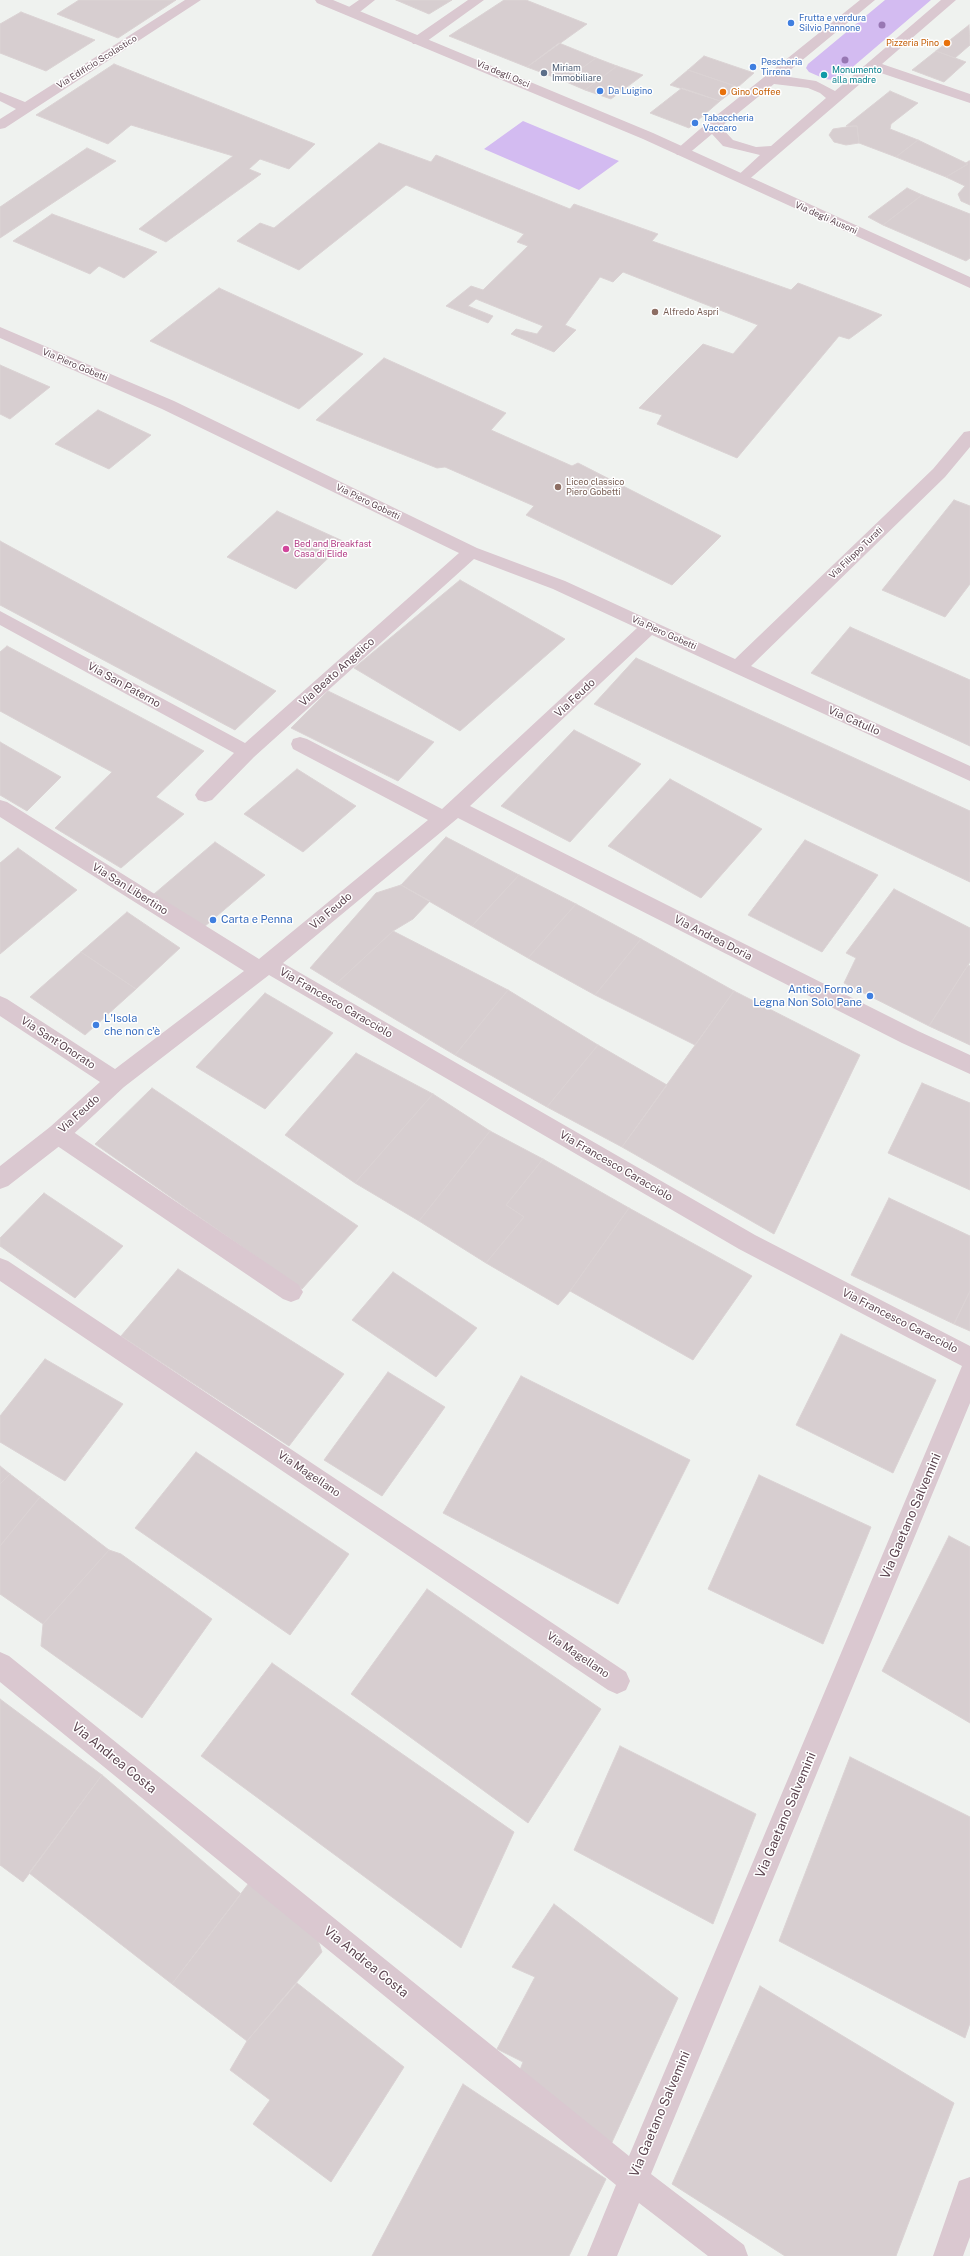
<!DOCTYPE html>
<html>
<head>
<meta charset="utf-8">
<style>
	body { margin:0 }
	canvas { display:block; background:#eff2ef }
</style>
</head>
<body>
<canvas width="970" height="2256"></canvas>
<script>
const g = document.querySelector('canvas').getContext('2d');
g.lineJoin = 'round';
function fillPath(path, color) { g.fillStyle = color; g.fill(path, 'evenodd'); }
const toPath = rows => new Path2D(rows.map(r => 'M' + r).join(''));
function trace(path, color, width, dash) { g.strokeStyle = color; g.lineWidth = width; g.lineCap = dash ? 'butt' : 'round'; g.setLineDash(dash || []); g.stroke(path); }
function write(font, color, halo, rows, align = 'center') {
  g.font = font + ' "Public Sans",sans-serif'; g.lineWidth = 3; g.setLineDash([]); g.textBaseline = 'middle'; g.strokeStyle = halo; g.fillStyle = color; for (const [text, x, y, turn = 0] of rows) {
    g.save(); g.translate(x, y); g.rotate((+turn || 0) * Math.PI / 180); g.textAlign = isNaN(turn) ? turn : align; if (halo) g.strokeText(text, 0, 0); g.fillText(text, 0, 0); g.restore();
  }
}
const green = toPath([
	[885,0,931,0,841,77,834,80,825,79,809,72,806,68,808,64],
	[523,121,619,161,579,190,484,149]
]);
const building = toPath([
	[79,0,176,0,118,38,57,14,79,0],
	[396,0,452,0,429,14,396,0],
	[504,0,526,0,587,24,527,67,449,36,504,0],
	[21,12,95,40,46,71,0,53,0,24,21,12],
	[969,25,970,45,955,58,936,51,969,25],
	[559,43,596,58,564,81,527,67,559,43],
	[936,51,966,62,944,82,912,70,936,51],
	[704,56,754,73,738,87,688,70,704,56],
	[596,58,617,66,585,90,564,81,596,58],
	[114,64,315,144,289,169,260,159,249,169,261,174,166,242,139,229,233,156,131,125,108,144,36,115,114,64],
	[617,66,643,75,611,99,585,90,617,66],
	[688,70,738,87,720,101,670,85,688,70],
	[682,88,720,101,689,128,650,113,682,88],
	[890,91,918,103,891,124,890,129,918,140,896,157,859,143,857,126,846,126,890,91],
	[853,126,857,126,859,143,846,145,834,142,829,135,833,129,853,126],
	[918,140,966,163,968,164,946,177,896,157,918,140],
	[379,143,431,162,436,155,570,209,574,204,658,234,652,241,791,290,798,283,882,315,849,339,839,336,737,458,657,424,662,415,639,408,703,344,733,354,758,325,623,272,613,282,600,277,565,325,576,330,554,352,511,334,516,329,537,334,543,326,476,299,468,306,493,316,488,323,446,306,471,286,483,290,528,246,517,242,524,234,406,185,299,270,237,241,260,223,274,228,379,143],
	[87,148,116,161,0,238,0,207,87,148],
	[969,161,970,161,970,205,961,201,958,194,965,186,946,177,968,164,966,163,969,161],
	[907,188,922,195,883,225,868,217,907,188],
	[922,195,970,214,970,258,966,261,883,225,922,195],
	[52,214,157,252,124,278,99,266,90,274,13,241,52,214],
	[219,288,363,354,299,409,150,341,219,288],
	[384,358,506,413,491,430,572,466,578,463,721,536,672,585,526,515,534,506,445,467,437,468,316,420,384,358],
	[0,365,50,387,10,419,0,414,0,365],
	[98,410,151,435,109,469,55,444,98,410],
	[954,500,970,506,970,584,945,617,882,590,954,500],
	[277,511,345,542,296,589,227,557,277,511],
	[0,541,276,691,235,730,0,605,0,541],
	[460,580,565,639,460,731,354,668,460,580],
	[850,627,970,680,970,746,811,673,850,627],
	[7,646,204,751,156,797,184,814,121,868,55,828,112,772,0,711,0,652,7,646],
	[636,658,970,811,970,882,594,704,636,658],
	[328,691,434,742,398,781,291,728,328,691],
	[574,730,641,764,570,842,501,806,574,730],
	[0,742,61,777,27,811,0,795,0,742],
	[297,769,356,806,303,852,244,814,297,769],
	[670,779,762,829,701,898,608,846,670,779],
	[446,837,519,875,472,926,401,885,446,837],
	[805,840,878,875,822,952,748,915,805,840],
	[215,842,265,875,204,927,154,894,215,842],
	[18,848,77,890,0,954,0,863,18,848],
	[519,875,576,904,528,958,472,926,519,875],
	[401,885,430,901,413,919,393,931,336,984,310,968,376,893,401,885],
	[894,889,970,928,970,962,929,1026,844,983,856,958,846,953,894,889],
	[576,904,641,939,595,995,528,958,576,904],
	[127,912,180,948,136,989,81,952,127,912],
	[393,931,508,990,455,1055,336,984,393,931],
	[641,939,734,991,695,1045,595,995,641,939],
	[81,952,136,989,85,1035,30,997,81,952],
	[968,965,970,966,970,1045,929,1026,968,965],
	[508,990,598,1045,547,1107,455,1055,508,990],
	[734,991,860,1055,774,1234,622,1147,734,991],
	[265,993,333,1033,265,1109,196,1067,265,993],
	[598,1045,667,1085,622,1147,547,1107,598,1045],
	[356,1053,433,1094,355,1183,285,1135,356,1053],
	[922,1083,970,1103,970,1190,888,1153,922,1083],
	[152,1088,358,1226,302,1289,95,1144,152,1088],
	[433,1094,490,1131,419,1221,355,1183,433,1094],
	[490,1131,543,1159,506,1205,524,1217,486,1263,419,1221,490,1131],
	[543,1159,629,1208,570,1291,558,1305,486,1263,524,1217,506,1205,543,1159],
	[44,1193,123,1246,75,1298,0,1246,0,1238,44,1193],
	[889,1198,970,1236,970,1291,954,1324,851,1275,889,1198],
	[629,1208,752,1276,693,1360,570,1291,629,1208],
	[178,1269,344,1374,289,1446,121,1336,178,1269],
	[393,1272,477,1328,436,1377,352,1320,393,1272],
	[970,1291,970,1331,954,1324,970,1291],
	[841,1334,936,1380,893,1473,796,1425,841,1334],
	[45,1359,123,1404,65,1481,0,1442,0,1416,45,1359],
	[388,1372,445,1407,382,1496,324,1460,388,1372],
	[521,1376,690,1460,618,1604,443,1513,521,1376],
	[196,1452,349,1554,290,1635,135,1528,196,1452],
	[0,1466,10,1474,0,1484,0,1466],
	[10,1474,40,1497,0,1546,0,1484,10,1474],
	[759,1475,871,1527,823,1644,708,1589,759,1475],
	[40,1497,109,1550,43,1624,0,1594,0,1546,40,1497],
	[949,1536,970,1547,970,1723,882,1671,949,1536],
	[109,1550,121,1554,212,1619,142,1718,41,1646,43,1624,109,1550],
	[427,1589,601,1709,528,1823,351,1694,427,1589],
	[272,1663,514,1832,461,1948,201,1756,272,1663],
	[0,1699,102,1775,23,1882,0,1865,0,1699],
	[620,1746,756,1814,713,1924,574,1850,620,1746],
	[850,1757,970,1817,970,2023,965,2038,779,1941,850,1757],
	[102,1775,241,1894,172,1984,29,1873,102,1775],
	[255,1875,313,1926,322,1952,247,2041,172,1984,255,1875],
	[554,1904,678,1998,608,2151,516,2080,523,2062,497,2049,535,1977,512,1967,554,1904],
	[297,1983,404,2067,331,2182,253,2124,270,2100,230,2070,247,2041,297,1983],
	[760,1986,954,2103,896,2256,785,2256,672,2184,760,1986],
	[463,2084,606,2179,569,2256,372,2256,463,2084]
]);
const service = toPath([
	[58,1125,66,1127,299,1285,303,1292,299,1299,291,1302,283,1299,50,1141,47,1134,50,1127,58,1125]
]);
const minor = toPath([
	[185,0,201,0,5,128,0,129,0,119,16,109,0,101,0,92,25,102,185,0],
	[359,0,375,0,356,15,346,15,344,12,346,9,359,0],
	[468,0,484,0,423,44,413,44,411,41,413,38,468,0],
	[860,0,875,0,783,76,816,81,835,91,941,0,956,0,882,64,970,94,970,103,875,71,746,182,741,183,734,179,760,155,723,146,712,134,687,155,677,155,675,152,677,149,707,123,860,0],
	[774,84,808,88,820,93,826,98,771,146,756,147,733,140,721,127,774,84],
	[0,327,174,401,477,548,565,581,735,659,933,469,964,432,970,431,970,447,945,477,751,666,970,766,970,781,652,635,470,806,918,1031,970,1055,970,1074,902,1043,458,818,283,963,755,1235,970,1346,970,1403,651,2174,744,2245,748,2256,708,2256,639,2203,617,2256,587,2256,616,2185,0,1682,0,1652,9,1656,629,2156,962,1366,739,1249,269,975,124,1087,66,1141,8,1186,0,1189,0,1166,50,1127,100,1082,0,1016,0,996,7,999,115,1069,244,971,0,817,0,800,7,802,259,959,428,820,293,749,291,744,293,739,300,737,307,739,442,809,637,628,553,589,474,559,254,757,212,800,205,802,198,800,195,795,198,790,234,753,0,625,0,611,245,743,459,553,162,409,0,338,0,327],
	[0,1258,8,1261,626,1672,630,1681,626,1690,617,1694,608,1690,0,1281,0,1258],
	[970,2177,970,2237,963,2256,933,2256,959,2181,970,2177]
]);
const tertiary = toPath([
	[315,0,333,0,653,133,970,277,970,288,643,139,317,3,315,0]
]);
const trees = [
	[882,25],
	[845,60]
];
const markers = [
	[791,23,4,"#3f7fe0"],
	[947,43,4,"#e8710a"],
	[753,67,4,"#3f7fe0"],
	[544,73,4,"#5c6f8a"],
	[824,75,4,"#0f9aa8"],
	[600,91,4,"#3f7fe0"],
	[723,92,4,"#e8710a"],
	[695,123,4,"#3f7fe0"],
	[655,312,4,"#8d6e63"],
	[558,487,4,"#8d6e63"],
	[286,549,4,"#d1479c"],
	[213,920,4,"#3f7fe0"],
	[870,996,4,"#3f7fe0"],
	[96,1025,4,"#3f7fe0"]
];
const farShopnames = [
	["Frutta e verdura",799,18],
	["Silvio Pannone",799,28],
	["Pescheria",761,62],
	["Tirrena",761,72],
	["Da Luigino",608,91],
	["Tabaccheria",703,118],
	["Vaccaro",703,128]
];
const farFoodnames = [
	["Pizzeria Pino",939,43],
	["Gino Coffee",731,92,"left"]
];
const farStreetnames = [
	["Via Edificio Scolastico",97,62,-32],
	["Via degli Osci",503,74,23],
	["Via degli Ausoni",826,218,24],
	["Via Piero Gobetti",75,365,23],
	["Via Piero Gobetti",368,502,26],
	["Via Filippo Turati",856,553,-44],
	["Via Piero Gobetti",664,633,24]
];
const farServicenames = [
	["Miriam",552,68],
	["Immobiliare",552,78]
];
const farCulturenames = [
	["Monumento",832,70],
	["alla madre",832,80]
];
const farEducationnames = [
	["Alfredo Aspri",663,312],
	["Liceo classico",566,482],
	["Piero Gobetti",566,492]
];
const farHotelnames = [
	["Bed and Breakfast",294,544],
	["Casa di Elide",294,554]
];
const streetNames = [
	["Via Beato Angelico",337,672,-42],
	["Via San Paterno",124,685,29],
	["Via Feudo",575,698,-43],
	["Via Catullo",854,721,24],
	["Via San Libertino",130,889,32],
	["Via Feudo",331,911,-40],
	["Via Andrea Doria",713,938,27],
	["Via Francesco Caracciolo",336,1003,30],
	["Via Sant'Onorato",58,1043,33],
	["Via Feudo",79,1114,-42],
	["Via Francesco Caracciolo",616,1166,30],
	["Via Francesco Caracciolo",900,1321,27],
	["Via Magellano",309,1474,34],
	["Via Magellano",578,1655,34]
];
const shopNames = [
	["Carta e Penna",221,920],
	["Antico Forno a",862,990,"right"],
	["Legna Non Solo Pane",862,1003,"right"],
	["L'Isola",104,1019],
	["che non c'è",104,1032]
];
const nearStreetnames = [
	["Via Gaetano Salvemini",911,1516,-67],
	["Via Andrea Costa",114,1758,39],
	["Via Gaetano Salvemini",786,1815,-67],
	["Via Andrea Costa",366,1962,39],
	["Via Gaetano Salvemini",660,2114,-67]
];
fillPath(green, '#d3bbf1');
fillPath(building, '#d7ced0');
trace(building, '#dbd3d4', 1);
fillPath(service, '#dac8d0');
fillPath(minor, '#dac8d0');
fillPath(tertiary, '#dac8d0');
g.fillStyle = '#9877b3';
for (const [x, y] of trees) { g.beginPath(); g.arc(x, y, 3.5, 0, 2 * Math.PI); g.fill(); }
for (const [x, y, r, color] of markers) { const dot = new Path2D(); dot.arc(x, y, r, 0, 2 * Math.PI); g.fillStyle = color; g.fill(dot); trace(dot, '#fff', 1.5); }
write('9px', '#366cbe', '#fff', farShopnames, 'left');
write('9px', '#c56008', '#fff', farFoodnames, 'right');
write('9px', '#5d4651', '#fff', farStreetnames);
write('9px', '#4e5e75', '#fff', farServicenames, 'left');
write('9px', '#0d838f', '#fff', farCulturenames, 'left');
write('9px', '#785e54', '#fff', farEducationnames, 'left');
write('9px', '#b23c85', '#fff', farHotelnames, 'left');
write('11px', '#5d4651', '#fff', streetNames);
write('11px', '#366cbe', '#fff', shopNames, 'left');
write('13px', '#5d4651', '#fff', nearStreetnames);
</script>
</body>
</html>
